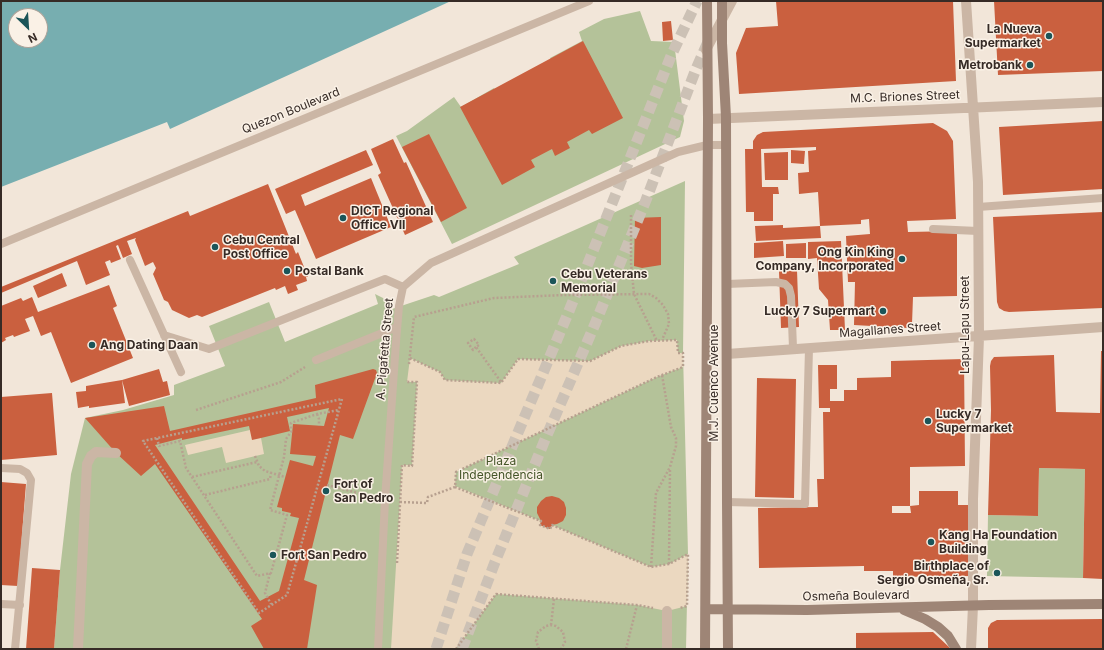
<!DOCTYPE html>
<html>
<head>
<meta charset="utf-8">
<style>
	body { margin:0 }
	#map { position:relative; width:1104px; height:650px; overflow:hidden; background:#f2e6d9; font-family:Inter,sans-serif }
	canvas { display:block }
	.frame { position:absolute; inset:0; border:2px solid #362b26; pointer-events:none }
	.north { position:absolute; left:8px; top:8px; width:40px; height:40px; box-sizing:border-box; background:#faf1e6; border:1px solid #aca299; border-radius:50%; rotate:155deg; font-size:11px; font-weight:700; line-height:16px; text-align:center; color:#362b26 }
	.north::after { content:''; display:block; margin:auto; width:14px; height:18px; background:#1b5559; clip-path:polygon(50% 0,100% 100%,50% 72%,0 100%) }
</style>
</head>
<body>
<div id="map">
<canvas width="1104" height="650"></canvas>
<div class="frame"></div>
<div class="north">N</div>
</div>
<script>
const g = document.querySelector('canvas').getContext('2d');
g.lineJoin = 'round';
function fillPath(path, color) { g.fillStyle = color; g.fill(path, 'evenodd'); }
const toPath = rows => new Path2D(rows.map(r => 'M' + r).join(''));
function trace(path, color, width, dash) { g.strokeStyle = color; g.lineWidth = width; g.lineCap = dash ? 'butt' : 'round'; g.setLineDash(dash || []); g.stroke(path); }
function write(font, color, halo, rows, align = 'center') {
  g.font = font + ' Inter,sans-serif'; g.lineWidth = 3; g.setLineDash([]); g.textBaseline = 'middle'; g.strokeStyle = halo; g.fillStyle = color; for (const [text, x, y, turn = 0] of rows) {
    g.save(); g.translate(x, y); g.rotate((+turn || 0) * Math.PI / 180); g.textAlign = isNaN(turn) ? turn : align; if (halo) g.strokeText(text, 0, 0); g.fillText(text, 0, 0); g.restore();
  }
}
const green = toPath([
	[640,11,651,41,674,42,684,121,680,137,452,244,396,136,407,131,454,97,461,107,494,88,514,126,570,95,550,58,582,41,579,32,604,19],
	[685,181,683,353,688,554,686,649,54,649,60,570,71,474,85,418,123,410,174,395,174,385,225,366,209,326,269,302,285,342,378,304,375,294,383,298,389,304,392,309,434,295,439,297,519,264,514,257],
	[1039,468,1085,469,1083,578,987,576,988,515,1038,516]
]);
const plaza = toPath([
	[677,340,678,353,683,353,683,367,657,377,456,472,455,486,541,521,540,525,550,529,552,525,651,567,669,564,688,554,687,606,667,611,637,605,496,594,456,649,391,649,402,465,412,465,417,382,407,382,410,358,440,372,445,380,501,383,518,359,590,361,621,346,649,341],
	[250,430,261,438,264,454,226,463,222,447,188,455,185,445]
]);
const water = toPath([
	[1,1,451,1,170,129,167,122,1,187],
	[16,16,40,16,40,40,16,40]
]);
const building = toPath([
	[776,1,953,1,956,81,739,94,736,53,746,28,778,26],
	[994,1,1103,1,1103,71,998,75],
	[671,21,673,40,663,41,662,22],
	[583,41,623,118,592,134,589,130,567,142,570,148,555,156,552,149,531,160,535,167,502,185,460,107],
	[1103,121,1103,189,1003,195,999,127],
	[933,123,947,131,953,141,956,219,907,221,908,232,957,231,957,296,913,297,912,324,907,328,854,325,855,282,848,282,846,236,870,234,869,219,861,220,861,224,820,226,818,192,799,194,798,173,809,172,808,151,816,150,816,147,761,149,762,187,778,187,779,194,773,194,773,221,754,221,754,212,746,212,745,149,753,149,753,141,757,135,763,132],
	[429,134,467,208,441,222,402,147],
	[393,139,404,163,406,162,433,222,405,235,378,175,381,173,371,149],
	[366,150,373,165,301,195,305,206,371,178,391,227,316,259,295,210,286,214,275,189],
	[791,150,805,151,804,164,791,163],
	[788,152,788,180,765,180,764,153],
	[268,184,296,254,298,252,308,277,306,277,307,281,296,285,298,290,288,294,285,286,276,290,275,288,202,317,197,315,189,318,172,310,168,302,164,300,153,274,156,268,153,262,145,266,135,240,136,238,127,241,132,254,123,258,118,245,116,246,121,259,111,263,110,260,105,262,110,275,86,285,77,261,1,293,1,287,188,211,190,216],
	[1103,212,1103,308,1009,312,1004,311,999,308,997,302,993,217],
	[661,217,661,265,642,268,634,266,635,218],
	[783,225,783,228,820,226,821,238,756,241,755,226],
	[783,241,784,256,754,258,754,243],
	[841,241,845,330,830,330,828,300,819,289,817,258,808,259,808,242],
	[806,243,806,258,786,258,786,244],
	[797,270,799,327,781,328,779,271],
	[62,273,67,286,38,298,33,286],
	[109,285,117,306,113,308,133,358,71,383,51,332,41,336,33,316,25,319,30,331,14,337,13,335,5,338,6,340,1,343,1,306,21,298,23,301,32,297,38,312],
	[1101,351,1103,351,1103,579,1083,578,1085,469,1039,468,1038,516,988,515,991,410,990,366,991,361,994,357,1054,355,1056,412,1100,413],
	[964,359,965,466,910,467,910,506,892,506,892,513,911,513,910,506,919,505,919,491,958,491,958,505,969,505,970,576,893,577,893,571,864,571,864,566,759,568,758,508,818,507,817,479,824,479,823,412,830,412,830,408,819,408,818,365,837,365,837,389,830,389,830,401,844,401,844,390,857,390,857,378,891,377,891,361],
	[159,369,163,382,167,381,170,395,129,406,122,380],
	[373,369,376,370,377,373,353,439,340,435,304,580,317,585,307,649,264,649,251,626,262,619,155,464,141,476,116,453,85,418,164,406,170,431,316,398,315,385],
	[329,408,324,426,293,424,290,454,316,456,313,466,290,460,277,507,282,508,282,511,291,513,290,516,299,518,279,591,260,601,155,445,182,438,182,440,249,426,252,440,261,438,290,431,287,417],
	[757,378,796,379,794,498,755,497],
	[122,380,125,403,89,408,89,406,78,408,76,392,86,391,86,386],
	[52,393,57,455,1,460,1,397],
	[1,482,26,484,18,586,1,585],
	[552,496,559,498,564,502,566,508,566,515,563,521,557,524,552,525,550,529,540,525,541,521,537,513,537,507,541,501,546,497],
	[32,568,60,570,54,649,26,649],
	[1103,619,1103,649,988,649,988,628,991,623,997,620],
	[933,632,949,647,949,649,856,649,856,633]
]);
const trunkTunnel = toPath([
	[436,649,467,554,569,311,671,56,697,1],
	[462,649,495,562,544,442,595,324,646,200,696,69,708,42]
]);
const path = toPath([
	[631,215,631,263,634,294,657,341],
	[476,347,473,350,468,343,474,339,479,345,476,347,501,382],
	[410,358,440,372,445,380,501,383,518,359,590,361,621,346,649,341,677,340,678,353,683,353,683,367,657,377,456,472,455,487,541,521,540,525,550,529,552,525,651,567,669,564,688,554,687,606,680,608],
	[409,364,414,317,494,298,564,295,649,294,656,298,663,305,668,314,669,324,662,340],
	[342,399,287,595,259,613,143,441,342,399],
	[196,410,281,382,305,367],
	[317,414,319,419,319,426],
	[157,438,159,446,180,441,186,468,257,576,271,573,287,515,270,510,284,457,286,439,291,432,291,423,317,414,339,410],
	[255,456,259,466,265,471,285,477],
	[192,477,257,462],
	[327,485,373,497],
	[205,495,270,479,271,473],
	[400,502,427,503,428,497,455,487],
	[397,563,402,465,412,466,417,382,407,382,407,380],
	[669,564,670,468],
	[651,567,656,493,670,467,676,446,676,438,671,427,662,375],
	[270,573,265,593,271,604],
	[551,625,554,599],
	[456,649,496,594,637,605,653,608],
	[539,649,536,641,538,632,546,626,551,625,556,626,563,632,565,642,561,649],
	[626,649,637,605]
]);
const service = toPath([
	[978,207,1103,198],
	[933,229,978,231],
	[1,244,589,1],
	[130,260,181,372],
	[727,284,776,282,785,284,789,288,791,296,793,348],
	[164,335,209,349,385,279,403,287],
	[316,360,397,327],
	[1,468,20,469,27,473,31,480,15,649],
	[727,502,805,504,809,348],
	[1,604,20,605],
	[378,649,385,500,396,342,399,306,403,287,431,263,678,152,707,145,726,145]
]);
const pedestrian = toPath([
	[667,611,667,649],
	[78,649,87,464,91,456,96,452,116,453]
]);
const tertiary = toPath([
	[966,1,978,182,979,337,973,499,973,606,971,649],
	[706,50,732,1],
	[708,119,1103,102],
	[727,354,1103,327]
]);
const secondary = toPath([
	[722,1,722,43,726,117,727,502,728,649],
	[706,609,807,610,989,605,1103,604],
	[904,610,925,619,938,627,948,636,956,649],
	[705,649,708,119,707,1]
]);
const markers = [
	[1049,36,4,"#1b5559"],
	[1030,65,4,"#1b5559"],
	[343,218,4,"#1b5559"],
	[215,247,4,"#1b5559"],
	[902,259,4,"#1b5559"],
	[287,271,4,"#1b5559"],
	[553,281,4,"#1b5559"],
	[883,311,4,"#1b5559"],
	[92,345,4,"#1b5559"],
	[928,421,4,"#1b5559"],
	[326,491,4,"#1b5559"],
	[931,542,4,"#1b5559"],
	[273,555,4,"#1b5559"],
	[997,573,4,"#1b5559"]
];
const poiNames = [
	["La Nueva",1041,29,"right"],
	["Supermarket",1041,43,"right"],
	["Metrobank",1022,65,"right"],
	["DICT Regional",351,211],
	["Office VII",351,225],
	["Cebu Central",223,240],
	["Post Office",223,254],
	["Ong Kin King",894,252,"right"],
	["Company, Incorporated",894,266,"right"],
	["Postal Bank",295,271],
	["Cebu Veterans",561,274],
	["Memorial",561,288],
	["Lucky 7 Supermart",875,311,"right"],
	["Ang Dating Daan",100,345],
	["Lucky 7",936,414],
	["Supermarket",936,428],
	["Fort of",334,484],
	["San Pedro",334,498],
	["Kang Ha Foundation",939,535],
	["Building",939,549],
	["Fort San Pedro",281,555],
	["Birthplace of",989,566,"right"],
	["Sergio Osmeña, Sr.",989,580,"right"]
];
const streetNames = [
	["M.C. Briones Street",905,97,-2],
	["Quezon Boulevard",291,111,-22],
	["Lapu-Lapu Street",965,325,-90],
	["Magallanes Street",890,330,-4],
	["A. Pigafetta Street",385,349,-85],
	["M.J. Cuenco Avenue",714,383,-90],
	["Osmeña Boulevard",856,596,-1]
];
const parkNames = [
	["Plaza",501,461],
	["Independencia",501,475]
];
fillPath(green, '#b4c299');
fillPath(plaza, '#ebd8c0');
fillPath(water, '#77aeb0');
fillPath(building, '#ca603f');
trace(trunkTunnel, '#ccc1b5', 11, [11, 5.5]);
trace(path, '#b7a08f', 2.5, [2, 2]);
trace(service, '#cbb6a5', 8);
trace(pedestrian, '#cbb6a5', 10);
trace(tertiary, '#cbb6a5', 10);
trace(secondary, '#9e8576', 10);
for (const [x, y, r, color] of markers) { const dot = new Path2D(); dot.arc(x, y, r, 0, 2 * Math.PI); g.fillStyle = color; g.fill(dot); trace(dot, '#faf1e6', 1.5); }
write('bold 12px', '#362b26', '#faf1e6', poiNames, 'left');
write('12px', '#362b26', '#faf1e6', streetNames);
write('12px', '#455529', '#faf1e6', parkNames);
</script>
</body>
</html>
